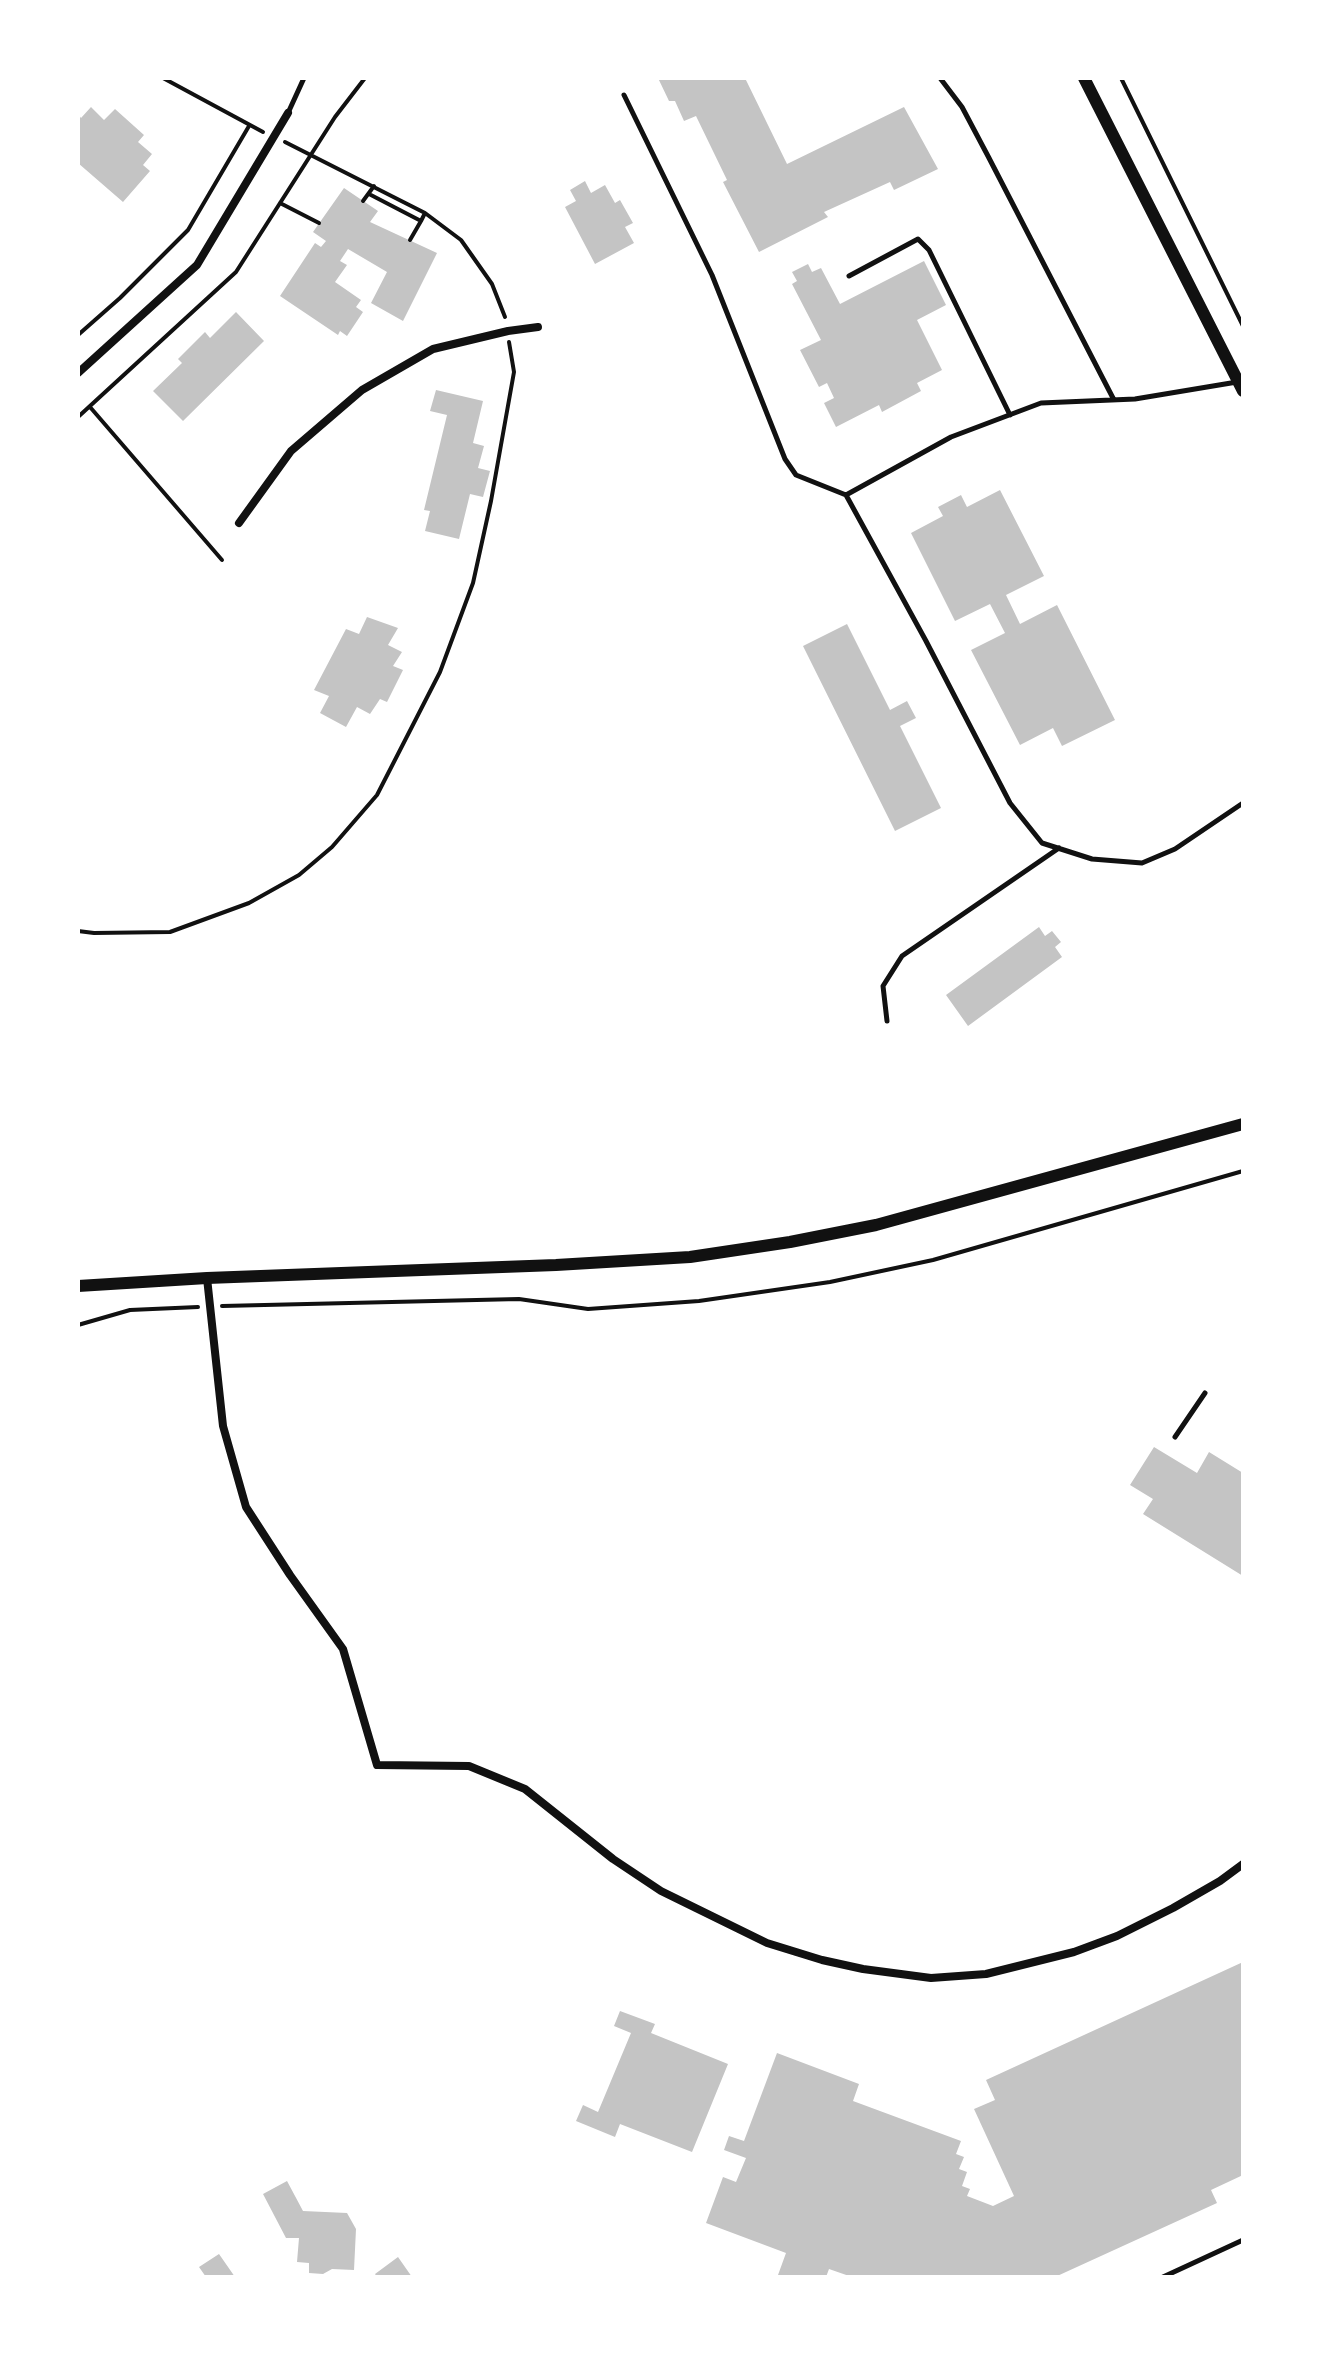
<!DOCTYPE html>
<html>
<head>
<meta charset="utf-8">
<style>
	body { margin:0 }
	#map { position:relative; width:1321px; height:2355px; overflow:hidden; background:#fff; font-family:Arial,sans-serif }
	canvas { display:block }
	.frame { position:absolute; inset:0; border:80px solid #fff; pointer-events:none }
</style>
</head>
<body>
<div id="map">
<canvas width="1321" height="2355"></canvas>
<div class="frame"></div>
</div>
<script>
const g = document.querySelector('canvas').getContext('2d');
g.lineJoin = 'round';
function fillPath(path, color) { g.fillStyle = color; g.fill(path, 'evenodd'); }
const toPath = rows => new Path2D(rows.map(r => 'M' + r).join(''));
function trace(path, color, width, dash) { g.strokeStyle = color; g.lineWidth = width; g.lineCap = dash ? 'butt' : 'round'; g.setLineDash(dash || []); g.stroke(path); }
const building = toPath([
	[658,78,745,78,787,164,904,107,938,169,894,190,890,182,824,212,828,217,759,252,723,182,727,180,696,116,684,121,675,101,669,101],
	[91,107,104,120,115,109,144,135,138,142,152,154,143,165,150,171,123,202,78,163,78,114,81,118],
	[585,181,591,193,605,185,615,203,620,200,633,223,625,227,634,243,595,264,565,207,576,201,570,190],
	[344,188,378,211,370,222,437,253,403,321,371,303,387,272,348,249,340,261,347,265,335,282,361,300,356,307,363,312,347,336,340,331,338,335,280,296,315,243,321,247,326,241,313,232],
	[924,261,946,305,917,320,942,370,917,383,921,391,882,412,879,405,836,427,824,403,834,398,827,383,819,387,800,350,821,340,792,284,797,281,792,272,808,264,812,272,821,268,840,304],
	[236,312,264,341,183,421,153,391,182,363,178,359,205,332,210,338],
	[436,390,483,401,473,443,484,446,478,468,490,471,483,497,470,494,459,539,425,531,430,511,424,510,447,415,430,411],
	[1000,490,1044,576,1006,595,1020,624,1057,605,1115,720,1062,746,1053,728,1020,745,971,650,1005,633,990,604,955,621,911,533,943,516,938,507,961,495,967,507],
	[367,617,398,628,388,645,402,652,393,666,403,670,387,702,380,699,370,714,357,707,346,727,320,713,329,696,314,690,346,629,359,634],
	[847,624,890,710,907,701,916,718,900,726,941,808,895,831,803,646],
	[1039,927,1045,936,1052,931,1061,942,1055,947,1062,957,968,1026,946,995],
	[1154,1447,1197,1473,1209,1452,1243,1473,1243,1576,1143,1514,1153,1499,1130,1485],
	[1243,1962,1243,2175,1211,2190,1217,2203,1055,2277,852,2277,829,2269,826,2277,783,2277,778,2275,786,2253,706,2223,723,2177,736,2182,746,2158,724,2150,729,2136,744,2141,777,2053,859,2084,853,2101,961,2141,956,2154,964,2157,959,2169,967,2172,962,2186,970,2189,967,2196,993,2206,1014,2196,974,2109,995,2100,986,2080],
	[620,2011,655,2024,651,2033,728,2064,692,2152,620,2124,615,2137,576,2121,583,2105,598,2112,631,2033,614,2026],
	[287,2181,303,2211,347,2213,356,2229,354,2270,332,2269,323,2274,309,2273,309,2263,297,2262,299,2238,286,2238,263,2194],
	[219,2254,235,2277,206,2277,199,2267],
	[398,2257,412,2277,377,2277,375,2274]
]);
const path = toPath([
	[163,78,263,132],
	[1121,78,1243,326],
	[285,142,425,213,461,240,492,284,505,317],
	[369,194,421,221,425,213],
	[363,201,374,186],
	[280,203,319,223],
	[410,240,421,221],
	[78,335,120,298,188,230,249,126],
	[90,407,222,560],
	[78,417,236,272,335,117,365,78],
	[78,931,94,933,170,932,249,903,299,875,332,847,377,795,440,672,473,583,491,501,514,372,509,342],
	[222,1306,519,1299,588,1309,699,1301,830,1282,933,1260,1243,1171],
	[78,1325,130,1310,198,1307]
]);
const service = toPath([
	[940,78,962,107,989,158,1114,400],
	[624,95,712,275,785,459,796,475,846,495,951,437,1041,403,1135,399,1237,382],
	[288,113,304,78],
	[849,276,918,239,929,250,1010,415],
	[846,495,926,641,1010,803,1042,843,1092,859,1142,863,1175,849,1243,803],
	[887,1021,883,986,902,956,1059,848],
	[1175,1437,1205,1393],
	[1163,2277,1243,2240]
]);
const minor = toPath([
	[78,373,197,265,288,113],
	[239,523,291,451,362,390,433,349,508,331,538,327],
	[207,1278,223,1426,246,1507,290,1575,343,1649,377,1765,469,1766,525,1789,613,1859,661,1891,767,1943,822,1960,863,1969,931,1978,986,1974,1074,1952,1117,1936,1173,1908,1220,1881,1243,1864]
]);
const tertiary = toPath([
	[1084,78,1243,391],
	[78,1286,207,1278,556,1265,690,1257,790,1242,876,1225,1243,1124]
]);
fillPath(building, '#c4c4c4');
trace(path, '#111', 4);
trace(service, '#111', 5);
trace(minor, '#111', 8);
trace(tertiary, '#111', 12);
</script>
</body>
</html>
